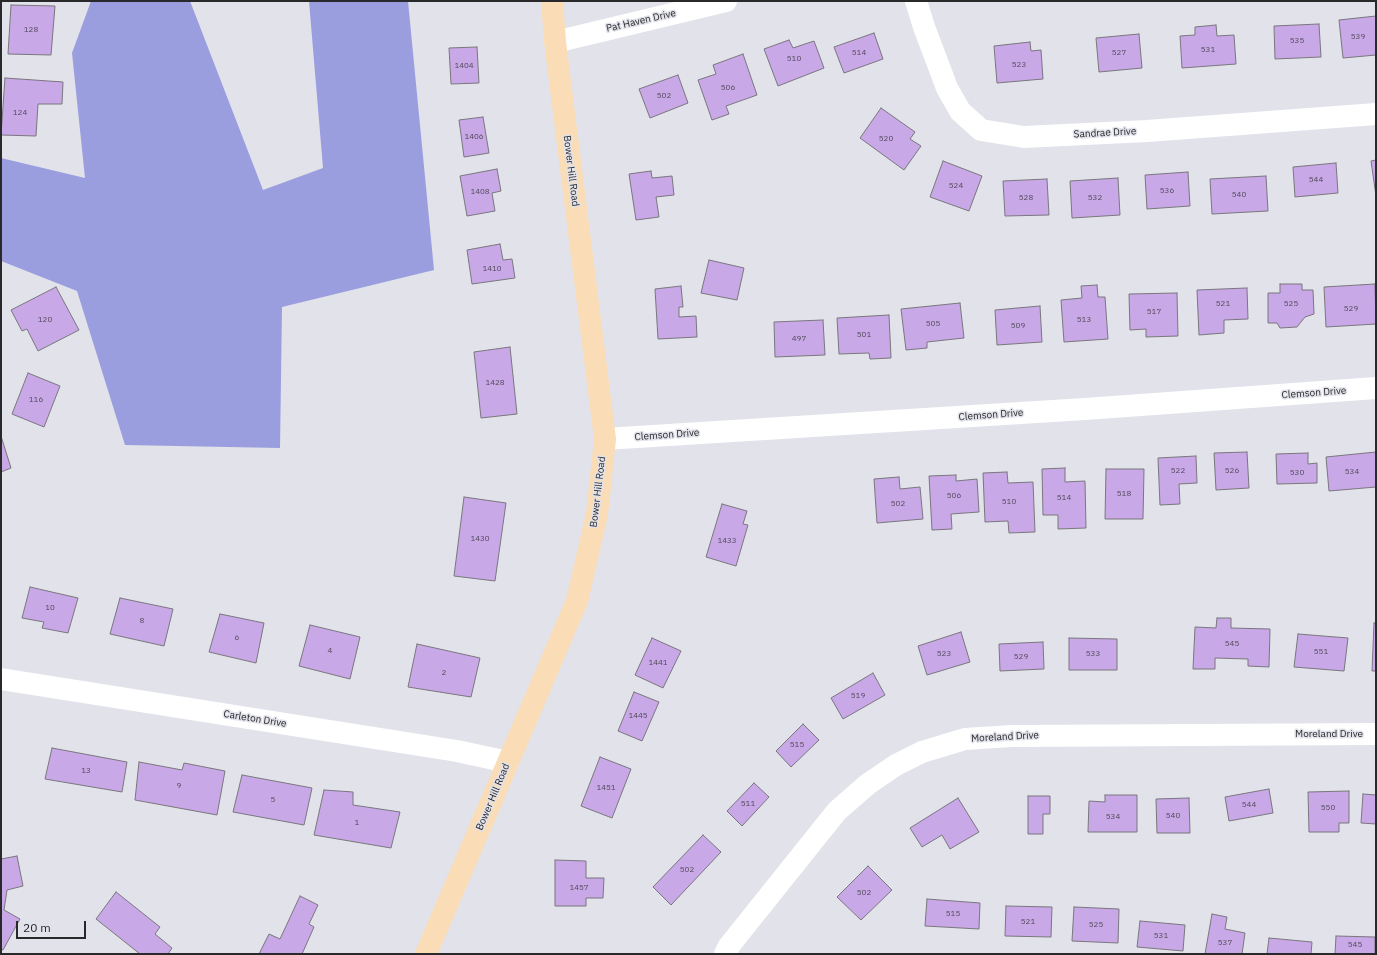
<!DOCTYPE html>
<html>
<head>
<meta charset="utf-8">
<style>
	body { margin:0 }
	#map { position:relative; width:1377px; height:955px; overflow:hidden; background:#e1e2ea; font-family:"IBM Plex Sans",sans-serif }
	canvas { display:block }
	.frame { position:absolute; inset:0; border:2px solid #29292c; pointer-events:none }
	.scale { position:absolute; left:16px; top:921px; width:70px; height:18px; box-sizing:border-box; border:2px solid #29292c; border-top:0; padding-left:5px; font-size:12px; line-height:14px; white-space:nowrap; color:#29292c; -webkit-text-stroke:3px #e1e2ea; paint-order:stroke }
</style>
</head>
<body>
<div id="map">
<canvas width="1377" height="955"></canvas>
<div class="frame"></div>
<div class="scale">20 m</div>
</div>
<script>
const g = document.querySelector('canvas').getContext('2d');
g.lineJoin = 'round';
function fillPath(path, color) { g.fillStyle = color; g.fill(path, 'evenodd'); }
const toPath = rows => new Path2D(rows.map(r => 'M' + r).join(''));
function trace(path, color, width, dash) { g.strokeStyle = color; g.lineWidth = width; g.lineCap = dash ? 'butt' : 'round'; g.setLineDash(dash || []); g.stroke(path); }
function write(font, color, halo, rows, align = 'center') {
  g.font = font + ' "IBM Plex Sans",sans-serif'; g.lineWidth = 3; g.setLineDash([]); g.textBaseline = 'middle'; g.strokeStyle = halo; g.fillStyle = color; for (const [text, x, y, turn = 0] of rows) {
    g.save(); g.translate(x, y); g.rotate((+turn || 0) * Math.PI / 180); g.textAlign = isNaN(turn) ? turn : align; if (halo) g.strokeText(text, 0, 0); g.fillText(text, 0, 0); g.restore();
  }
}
const forest = toPath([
	[91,1,190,1,263,190,323,168,309,1,408,1,434,270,282,307,280,448,125,445,77,291,1,261,1,158,85,178,72,53]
]);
const building = toPath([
	[11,5,55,6,51,55,8,54,11,5],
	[1376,16,1376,55,1343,58,1339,20,1376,16],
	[1319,24,1321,57,1275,59,1274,26,1319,24],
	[1216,25,1217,36,1234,35,1236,64,1182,68,1180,36,1195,35,1195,27,1216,25],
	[874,33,883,59,844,73,834,47,874,33],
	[1139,34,1142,68,1099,72,1096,38,1139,34],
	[789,40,793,48,814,41,824,68,778,86,764,49,789,40],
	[1030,42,1031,51,1041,50,1043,79,997,83,994,46,1030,42],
	[477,47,479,83,451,84,449,48,477,47],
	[743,54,757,95,726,106,729,114,712,120,698,80,716,74,713,65,743,54],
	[678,75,688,103,650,118,639,89,678,75],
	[5,78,63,82,62,104,38,104,36,136,1,135,5,78],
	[881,108,915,132,910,139,921,146,904,170,860,138,881,108],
	[483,117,489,153,464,157,459,120,483,117],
	[1376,160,1376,196,1371,161,1376,160],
	[943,161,982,176,969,211,930,197,943,161],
	[1336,163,1338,193,1295,197,1293,167,1336,163],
	[497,169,501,191,492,193,495,211,467,216,460,176,497,169],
	[651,171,652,178,672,176,674,195,656,197,659,217,636,220,629,174,651,171],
	[1188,172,1190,206,1147,209,1145,175,1188,172],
	[1266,176,1268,211,1212,214,1210,179,1266,176],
	[1118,178,1120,215,1072,218,1070,181,1118,178],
	[1047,179,1049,215,1005,216,1003,181,1047,179],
	[500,244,503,260,512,259,515,278,472,284,467,250,500,244],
	[709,260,744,268,737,300,701,293,709,260],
	[1280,284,1302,284,1302,290,1313,290,1314,314,1305,317,1297,327,1280,328,1277,323,1268,323,1268,293,1280,293,1280,284],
	[1375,284,1376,324,1326,327,1324,287,1375,284],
	[1097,285,1098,297,1105,297,1108,339,1064,342,1061,300,1082,298,1081,286,1097,285],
	[681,286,683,307,679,307,679,317,696,316,697,337,658,339,655,289,681,286],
	[56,287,79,330,38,351,27,329,22,331,11,310,56,287],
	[1247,288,1248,319,1224,320,1224,333,1199,335,1197,290,1247,288],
	[1177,293,1178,336,1146,337,1146,329,1130,330,1129,294,1177,293],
	[960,303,964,338,927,342,927,348,906,350,901,309,960,303],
	[1040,306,1042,342,997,345,995,310,1040,306],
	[889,315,891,358,870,359,869,353,839,354,837,318,889,315],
	[823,320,825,355,775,357,774,322,823,320],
	[510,347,517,414,481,418,474,352,510,347],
	[28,373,60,386,44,427,12,414,28,373],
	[1,436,11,468,1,472,1,436],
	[1247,452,1249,488,1216,490,1214,453,1247,452],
	[1376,452,1376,487,1329,491,1326,457,1376,452],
	[1308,453,1308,464,1317,463,1317,483,1277,484,1276,454,1308,453],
	[1196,456,1197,483,1179,484,1180,504,1160,505,1158,458,1196,456],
	[1065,468,1065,482,1085,481,1086,528,1058,529,1058,515,1043,515,1042,469,1065,468],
	[1106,469,1144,469,1143,519,1105,519,1106,469],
	[1007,472,1008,483,1033,482,1035,532,1009,533,1008,521,985,522,983,473,1007,472],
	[956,475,956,481,977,479,979,512,951,514,952,529,932,530,929,476,956,475],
	[899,477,900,489,920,487,923,519,877,523,874,479,899,477],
	[464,497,506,503,495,581,454,576,464,497],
	[722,504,747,511,743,524,748,525,736,566,706,557,722,504],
	[30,587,78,598,68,633,42,628,44,622,22,618,30,587],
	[120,598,173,609,164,646,110,634,120,598],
	[220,614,264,623,256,663,209,652,220,614],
	[1217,618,1231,618,1231,628,1270,629,1269,667,1248,666,1248,659,1215,658,1215,669,1193,669,1195,627,1216,628,1217,618],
	[1374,623,1376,623,1376,671,1372,671,1374,623],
	[310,625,360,637,350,679,299,666,310,625],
	[961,632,970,662,927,675,918,646,961,632],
	[1298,634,1348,638,1344,671,1294,667,1298,634],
	[652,638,681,651,663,688,635,675,652,638],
	[1069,638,1117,639,1117,670,1069,670,1069,638],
	[1043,642,1044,669,1000,671,999,644,1043,642],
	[417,644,480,658,471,697,408,687,417,644],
	[873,673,885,695,843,719,831,698,873,673],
	[634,692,659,702,642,741,618,731,634,692],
	[803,724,819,740,791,767,776,751,803,724],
	[52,748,127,762,122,792,45,779,52,748],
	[600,757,631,769,612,818,581,806,600,757],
	[139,762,182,770,184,763,225,771,217,815,135,800,139,762],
	[242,775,312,788,304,825,233,812,242,775],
	[754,783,769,797,742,826,727,811,754,783],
	[1269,789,1273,813,1229,821,1225,797,1269,789],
	[324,790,353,792,353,805,400,812,391,848,314,835,324,790],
	[1349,791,1349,823,1339,823,1339,832,1309,832,1308,792,1349,791],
	[1363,794,1376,795,1376,824,1361,823,1363,794],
	[1105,795,1137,795,1137,832,1088,832,1089,801,1105,802,1105,795],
	[1028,796,1050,796,1050,814,1043,814,1043,834,1028,834,1028,796],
	[958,798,979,832,950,849,942,835,922,847,910,828,958,798],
	[1189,798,1190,833,1157,833,1156,799,1189,798],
	[703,835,721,852,671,905,653,887,703,835],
	[17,856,23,886,7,890,4,910,20,919,3,950,1,949,1,859,17,856],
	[555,860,586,861,586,878,604,878,603,898,586,898,586,906,555,906,555,860],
	[868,866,892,890,861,920,837,897,868,866],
	[116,892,160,927,155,934,172,948,168,954,140,954,96,919,116,892],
	[300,896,318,905,309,924,314,927,302,954,259,954,269,934,280,939,300,896],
	[927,899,980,903,979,929,925,926,927,899],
	[1006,906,1052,907,1051,937,1005,936,1006,906],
	[1074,907,1119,909,1118,943,1072,941,1074,907],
	[1212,914,1227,917,1225,929,1245,933,1242,954,1205,954,1212,914],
	[1140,921,1185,925,1183,951,1137,947,1140,921],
	[1336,936,1375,937,1375,954,1335,954,1336,936],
	[1269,938,1312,942,1311,954,1267,954,1269,938]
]);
const minor = toPath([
	[916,1,924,27,947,88,960,111,981,130,1024,137,1147,131,1376,114],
	[555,42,726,1],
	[605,439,1085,409,1376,388],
	[1,679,457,751,508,762],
	[725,954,729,946,837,811,868,784,896,765,922,752,965,739,1012,736,1376,734]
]);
const major = toPath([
	[426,954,577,601,597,514,605,439,555,42,552,1]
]);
const numberNames = [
	["128",31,30],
	["539",1358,37],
	["535",1297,41],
	["531",1208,50],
	["514",859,53],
	["527",1119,53],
	["510",794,59],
	["523",1019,65],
	["1404",464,66],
	["506",728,88],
	["502",664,96],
	["124",20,113],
	["1406",474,137],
	["520",886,139],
	["544",1316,180],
	["524",956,186],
	["536",1167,191],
	["1408",480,192],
	["540",1239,195],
	["528",1026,198],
	["532",1095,198],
	["1410",492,269],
	["521",1223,304],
	["525",1291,304],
	["529",1351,309],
	["517",1154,312],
	["120",45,320],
	["513",1084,320],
	["505",933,324],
	["509",1018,326],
	["501",864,335],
	["497",799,339],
	["1428",495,383],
	["116",36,400],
	["522",1178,471],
	["526",1232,471],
	["534",1352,472],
	["530",1297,473],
	["518",1124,494],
	["506",954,496],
	["514",1064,498],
	["510",1009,502],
	["502",898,504],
	["1430",480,539],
	["1433",727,541],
	["10",50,608],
	["8",142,621],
	["6",237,638],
	["545",1232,644],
	["4",330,651],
	["551",1321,652],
	["523",944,654],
	["533",1093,654],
	["529",1021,657],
	["1441",658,663],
	["2",444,673],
	["519",858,696],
	["1445",638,716],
	["515",797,745],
	["13",86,771],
	["9",179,786],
	["1451",606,788],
	["5",273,800],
	["511",748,804],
	["544",1249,805],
	["550",1328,808],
	["540",1173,816],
	["534",1113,817],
	["1",357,823],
	["502",687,870],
	["1457",579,888],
	["502",864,893],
	["515",953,914],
	["521",1028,922],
	["525",1096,925],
	["531",1161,936],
	["537",1225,943],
	["545",1355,945]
];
const streetNames = [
	["Pat Haven Drive",641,21,-13],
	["Sandrae Drive",1105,133,-3],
	["Bower Hill Road",571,171,83],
	["Clemson Drive",1314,393,-4],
	["Clemson Drive",991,415,-4],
	["Clemson Drive",667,435,-4],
	["Bower Hill Road",598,492,-83],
	["Carleton Drive",255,719,9],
	["Moreland Drive",1329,734],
	["Moreland Drive",1005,737,-3],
	["Bower Hill Road",493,797,-67]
];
fillPath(forest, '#9a9ede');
fillPath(building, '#c8a8e6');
trace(building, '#7a767d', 1);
trace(minor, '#fff', 22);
trace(major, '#faddb6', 22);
write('8px', '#51495a', null, numberNames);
write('10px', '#29292c', '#e1e2ea', streetNames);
</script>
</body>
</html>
